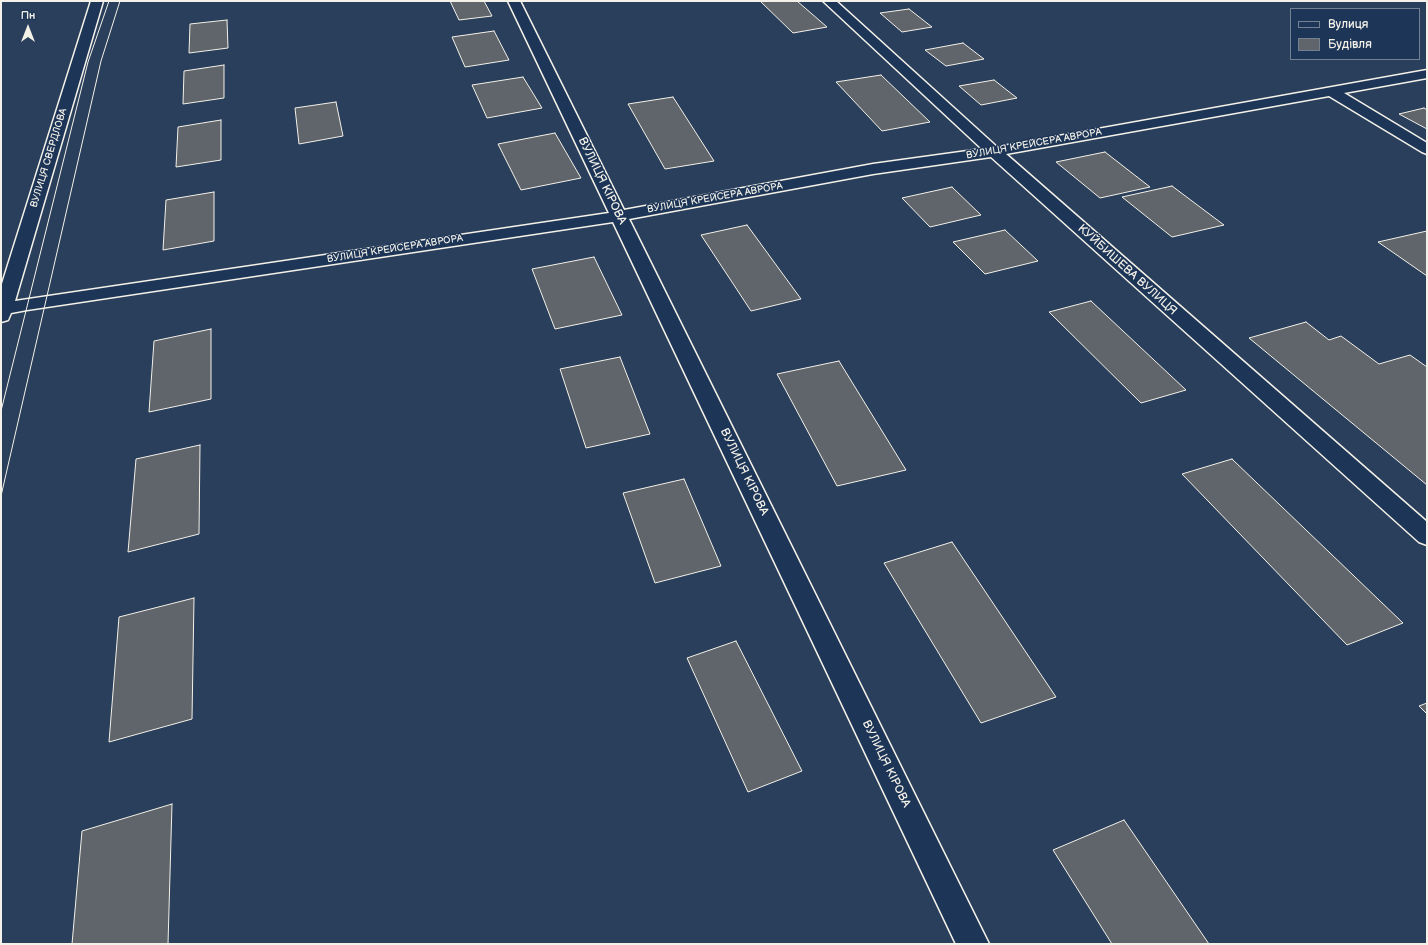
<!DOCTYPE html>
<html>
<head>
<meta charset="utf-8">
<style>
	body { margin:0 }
	#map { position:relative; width:1428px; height:945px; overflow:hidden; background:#2a3f5b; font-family:"Balsamiq Sans",sans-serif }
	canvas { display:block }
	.frame { position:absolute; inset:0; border:2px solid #f4f1e8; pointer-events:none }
	.legend { position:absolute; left:1290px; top:8px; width:130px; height:52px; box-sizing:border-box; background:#1d3557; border:1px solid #738091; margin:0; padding:5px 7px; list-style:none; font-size:12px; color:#f4f1e8 }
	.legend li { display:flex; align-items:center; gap:8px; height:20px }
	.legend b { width:20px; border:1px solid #738091 }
	.north { position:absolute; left:8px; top:8px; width:40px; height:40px; -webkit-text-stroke:3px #1d3557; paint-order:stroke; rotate:0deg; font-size:11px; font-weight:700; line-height:16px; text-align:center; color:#f4f1e8 }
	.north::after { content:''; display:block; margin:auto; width:14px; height:18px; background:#f4f1e8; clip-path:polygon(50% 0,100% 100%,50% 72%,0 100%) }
</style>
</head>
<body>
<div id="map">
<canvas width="1428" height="945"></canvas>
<div class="frame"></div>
<ul class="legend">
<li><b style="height:5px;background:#1d3557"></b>Вулиця</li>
<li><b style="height:11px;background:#5f656b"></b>Будівля</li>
</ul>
<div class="north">Пн</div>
</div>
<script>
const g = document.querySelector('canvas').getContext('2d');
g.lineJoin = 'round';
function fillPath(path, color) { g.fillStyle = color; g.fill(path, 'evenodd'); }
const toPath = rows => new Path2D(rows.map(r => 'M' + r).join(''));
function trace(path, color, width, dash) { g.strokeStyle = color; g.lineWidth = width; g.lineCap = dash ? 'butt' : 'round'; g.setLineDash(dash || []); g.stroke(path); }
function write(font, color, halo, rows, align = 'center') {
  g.font = font + ' "Balsamiq Sans",sans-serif'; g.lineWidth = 3; g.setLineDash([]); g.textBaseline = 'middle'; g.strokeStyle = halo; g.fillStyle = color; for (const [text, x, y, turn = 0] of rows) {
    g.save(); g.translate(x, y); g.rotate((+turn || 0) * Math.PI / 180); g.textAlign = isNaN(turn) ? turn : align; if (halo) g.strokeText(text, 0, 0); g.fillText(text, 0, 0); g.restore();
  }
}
const building = toPath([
	[450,1,484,1,492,16,459,20,450,1],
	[760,1,797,1,827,27,793,33,760,1],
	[909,9,932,27,902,32,880,13,909,9],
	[227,20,228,48,189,53,190,24,227,20],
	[494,31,509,60,465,67,452,37,494,31],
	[963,43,984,59,946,66,925,50,963,43],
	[224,65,224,98,183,104,184,71,224,65],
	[881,75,930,122,882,131,836,82,881,75],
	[523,77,542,108,487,118,472,85,523,77],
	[994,80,1017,98,981,105,959,86,994,80],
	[673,97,714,161,665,169,628,104,673,97],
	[336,102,343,136,299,144,295,108,336,102],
	[1424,108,1427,110,1427,129,1399,114,1424,108],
	[221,120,221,160,176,167,178,127,221,120],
	[555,133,581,178,521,190,498,144,555,133],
	[1105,152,1150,187,1100,198,1056,162,1105,152],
	[1172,186,1224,225,1172,237,1122,197,1172,186],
	[952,187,981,215,930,227,902,198,952,187],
	[214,192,214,241,163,250,166,200,214,192],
	[747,225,801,299,751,311,701,235,747,225],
	[1005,230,1038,261,985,274,953,242,1005,230],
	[1427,231,1427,276,1378,242,1427,231],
	[594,257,622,315,555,329,532,269,594,257],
	[1091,301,1186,390,1141,403,1049,312,1091,301],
	[1306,322,1329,340,1341,336,1379,364,1410,355,1427,367,1427,485,1249,338,1306,322],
	[211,329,211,399,149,412,154,341,211,329],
	[620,357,650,434,586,448,560,369,620,357],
	[839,361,906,470,837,486,777,374,839,361],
	[200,445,199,534,128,552,136,459,200,445],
	[1232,459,1403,623,1347,645,1182,474,1232,459],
	[684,479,721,566,655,583,623,493,684,479],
	[952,542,1056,697,981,723,884,563,952,542],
	[194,598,192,719,109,742,119,617,194,598],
	[736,641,802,771,748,792,687,658,736,641],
	[1427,703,1427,714,1419,706,1427,703],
	[172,804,168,944,72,944,82,831,172,804],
	[1124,820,1209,944,1112,944,1053,850,1124,820]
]);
const minor = toPath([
	[91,1,103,1,15,301,609,213,508,1,520,1,624,210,873,164,982,149,823,1,836,1,997,147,1427,70,1427,78,1344,93,1427,143,1427,154,1422,152,1329,96,1006,154,1427,522,1427,545,1419,542,991,157,873,174,629,219,989,944,956,944,613,222,27,310,11,313,8,320,1,322,1,287,91,1]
]);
const tram = toPath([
	[1,411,88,62,109,1],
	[1,496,101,61,120,1]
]);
const farStreetnames = [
	["ВУЛИЦЯ КРЕЙСЕРА АВРОРА",1034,144,-10],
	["ВУЛИЦЯ СВЕРДЛОВА",49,158,-73],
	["ВУЛИЦЯ КРЕЙСЕРА АВРОРА",715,198,-10],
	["ВУЛИЦЯ КРЕЙСЕРА АВРОРА",395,249,-9]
];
const streetNames = [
	["ВУЛИЦЯ КІРОВА",602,181,64],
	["КУЙБИШЕВА ВУЛИЦЯ",1127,270,42],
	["ВУЛИЦЯ КІРОВА",744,472,64],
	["ВУЛИЦЯ КІРОВА",886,764,64]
];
fillPath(building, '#5f656b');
trace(building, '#f4f1e8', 1);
trace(minor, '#f4f1e8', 3);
fillPath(minor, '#1d3557');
trace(tram, '#f4f1e8', 1);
write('10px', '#f4f1e8', '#1d3557', farStreetnames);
write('12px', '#f4f1e8', '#1d3557', streetNames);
</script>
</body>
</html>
